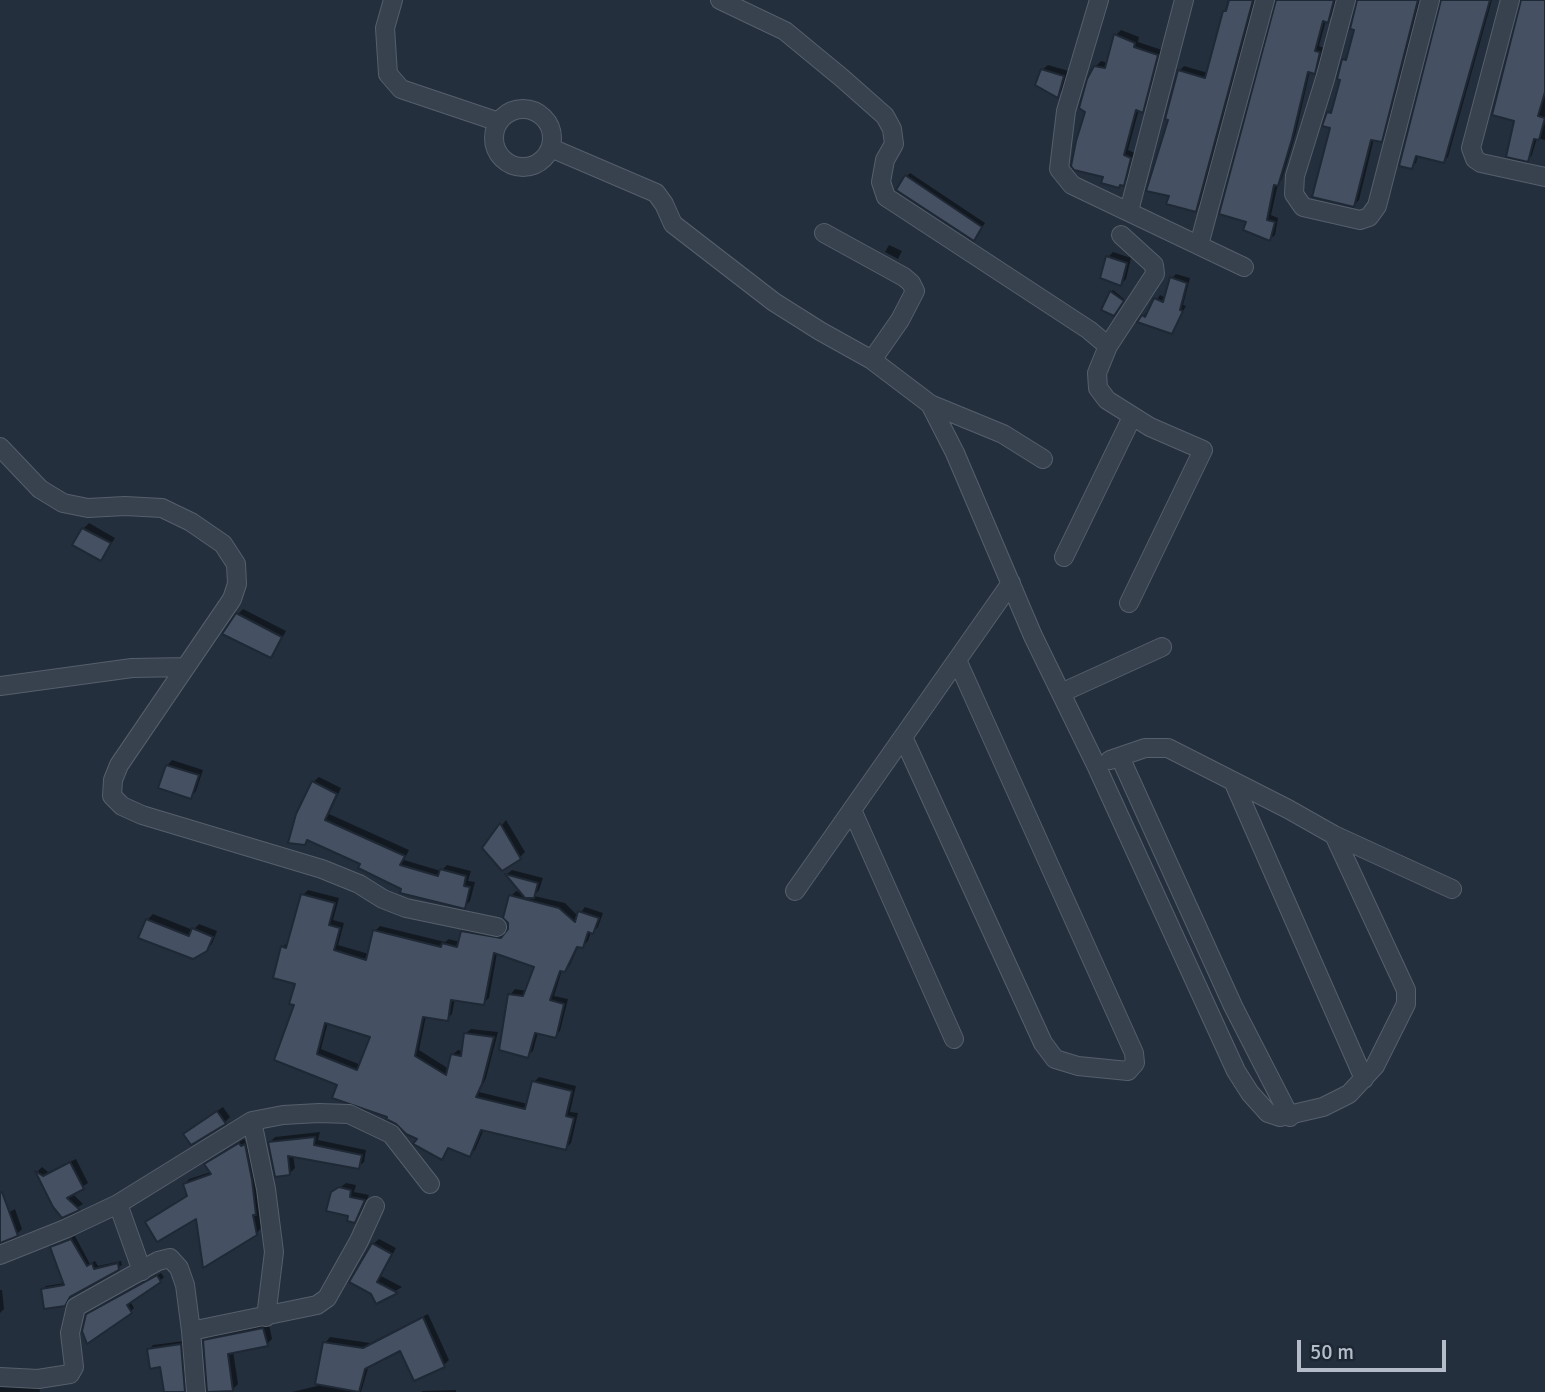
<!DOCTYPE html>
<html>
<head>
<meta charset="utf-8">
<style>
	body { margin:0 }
	#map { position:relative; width:1545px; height:1392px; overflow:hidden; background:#242f3e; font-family:Signika,sans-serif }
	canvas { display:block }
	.scale { position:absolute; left:1297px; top:1340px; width:149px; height:32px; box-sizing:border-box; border:4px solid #b4bcc9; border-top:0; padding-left:9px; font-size:21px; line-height:24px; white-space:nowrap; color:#b4bcc9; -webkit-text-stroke:5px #1d2633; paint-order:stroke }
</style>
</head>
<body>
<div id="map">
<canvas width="1545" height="1392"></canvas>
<div class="scale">50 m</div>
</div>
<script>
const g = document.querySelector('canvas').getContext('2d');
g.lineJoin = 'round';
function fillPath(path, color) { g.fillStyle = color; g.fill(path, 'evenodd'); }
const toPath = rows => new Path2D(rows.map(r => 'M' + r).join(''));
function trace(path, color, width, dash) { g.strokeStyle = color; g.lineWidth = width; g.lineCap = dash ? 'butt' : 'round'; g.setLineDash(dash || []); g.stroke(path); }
const shadow = toPath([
	[1228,0,1256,0,1200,205,1196,210,1172,194,1170,119,1179,71,1184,66,1208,73],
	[1277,0,1337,0,1333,16,1326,20,1319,46,1324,48,1319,67,1314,72,1310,71,1296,132,1282,179,1278,184,1271,215,1278,218,1275,235,1270,239,1248,220],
	[1358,0,1421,0,1386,135,1381,140,1374,139,1359,200,1354,205,1328,113,1333,108,1342,79,1344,60,1349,54,1356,29],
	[1442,0,1492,0,1448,157,1443,161,1418,155,1416,163,1411,167],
	[1523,0,1545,0,1545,140,1537,138,1532,155,1528,160,1516,119],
	[1121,30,1139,37,1138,42,1162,50,1147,105,1142,111,1139,109,1128,150,1135,153,1128,179,1123,184,1105,176,1088,111,1096,66,1101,61,1108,63,1116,35],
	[1048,65,1069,71,1063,90,1058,95,1042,70],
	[910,173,985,223,977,235,906,177],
	[889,245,902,251,898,259,885,252],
	[1113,252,1131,258,1126,279,1121,284,1108,257],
	[1176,274,1190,278,1183,305,1186,306,1171,332,1143,316,1147,312,1149,313,1160,295,1166,298,1172,278],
	[1113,290,1124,299,1116,312,1111,292],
	[89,523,115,538,101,559,83,529],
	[243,609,286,631,275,651,270,656,237,615],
	[172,760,203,770,196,791,191,797,167,766],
	[319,777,341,788,329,814,409,850,404,860,441,871,447,865,471,871,468,881,475,882,470,901,464,907,404,888,363,863,308,839,304,843,313,782],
	[506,820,525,852,520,857,484,848],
	[512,870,543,878,539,890,534,896,565,903,578,916,585,907,603,913,598,927,593,932,591,932,588,941,583,946,579,945,570,965,565,971,562,970,554,996,568,999,560,1031,555,1036,538,1032,533,1051,527,1056,510,995,515,989,527,991,536,965,497,953,489,998,483,1003,455,999,452,1014,447,1019,426,1016,419,1050,449,1069,452,1055,458,1050,463,1051,465,1034,471,1029,498,1032,486,1078,479,1092,528,1104,534,1082,539,1077,576,1086,570,1112,578,1113,571,1143,566,1148,484,1129,475,1150,469,1155,450,1147,441,1158,420,1138,389,1116,339,1084,276,1059,297,1004,297,983,283,947,288,942,303,895,308,890,339,898,333,920,344,923,338,945,369,954,375,931,380,926,445,942,449,939,460,942,463,932,468,927,507,933,510,929,511,896,516,891,523,893,507,874],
	[328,1022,372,1036,361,1065,321,1049],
	[153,914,193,930,199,924,217,931,212,944,206,950,147,920],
	[223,1107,230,1117,224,1123,191,1129],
	[320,1132,318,1140,366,1150,364,1162,358,1167,293,1155,295,1168,289,1174,270,1142,275,1137],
	[244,1139,246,1143,250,1141,256,1174,261,1228,256,1234,197,1216,185,1184,189,1179,211,1172,206,1164,211,1160],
	[76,1159,88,1183,72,1193,83,1204,63,1216,55,1206,38,1171,42,1167,48,1172],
	[346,1183,356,1185,354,1192,369,1195,360,1215,354,1221,333,1193],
	[15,1209,22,1229,17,1234,0,1242,0,1217],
	[75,1236,90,1264,95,1261,98,1266,121,1261,122,1265,71,1294,42,1290,46,1286,65,1283,52,1248],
	[379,1239,396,1248,381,1276,402,1287,377,1302,373,1244],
	[161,1273,164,1277,160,1281,130,1301,134,1308,131,1311,88,1342,92,1311],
	[0,1290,2,1290,4,1309,0,1313],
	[428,1314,449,1360,444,1365,415,1379,401,1349,369,1365,361,1392,292,1392,317,1386,325,1343,330,1337,370,1343],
	[269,1324,272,1339,267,1344,233,1351,238,1384,233,1389,208,1392,205,1341,210,1335],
	[184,1341,189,1392,166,1392,162,1365,149,1350,153,1345],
	[39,1386,40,1392,0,1392,0,1387],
	[456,1390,456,1392,421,1392,423,1391]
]);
const building = toPath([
	[1229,0,1253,0,1196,212,1166,204,1169,196,1146,191,1168,120,1165,119,1178,70,1205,78,1223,11,1226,11,1229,0],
	[1276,0,1334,0,1328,23,1323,21,1315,51,1320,52,1315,74,1308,72,1292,139,1278,186,1274,185,1267,220,1275,222,1270,241,1243,230,1246,222,1219,214,1276,0],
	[1357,0,1418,0,1382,142,1371,140,1354,207,1312,197,1330,128,1322,126,1327,112,1331,113,1340,80,1337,79,1342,59,1346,60,1354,30,1350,29,1357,0],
	[1441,0,1490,0,1444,163,1416,156,1412,169,1399,166,1441,0],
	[1521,0,1545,0,1545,92,1538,116,1545,118,1539,140,1534,139,1528,162,1506,157,1514,121,1492,115,1521,0],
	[1114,34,1135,43,1134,47,1158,55,1143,113,1136,110,1124,155,1131,158,1124,186,1120,185,1119,188,1101,183,1103,177,1074,170,1071,166,1076,141,1085,112,1079,108,1087,79,1094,66,1105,68,1114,34],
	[1041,69,1064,76,1058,98,1035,85,1041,69],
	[905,175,982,227,974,241,896,190,905,175],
	[1106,256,1127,263,1121,286,1100,278,1106,256],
	[1170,277,1187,283,1180,310,1183,311,1172,334,1137,322,1142,315,1145,317,1154,298,1163,302,1170,277],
	[1110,291,1124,301,1114,316,1101,310,1110,291],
	[82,528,111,543,101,561,72,545,82,528],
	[236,613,282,637,271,658,222,634,236,613],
	[166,765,199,775,191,799,158,788,166,765],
	[312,781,337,794,325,820,405,856,400,865,438,876,440,869,466,876,464,886,470,887,465,909,400,893,401,889,358,868,360,864,307,840,305,845,288,843,296,814,312,781],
	[500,823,521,859,502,871,482,848,500,823],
	[505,874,538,883,534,898,525,898,505,874],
	[301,894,335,903,329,925,340,928,334,950,366,960,373,930,441,947,442,943,457,947,461,931,501,938,508,929,508,923,503,918,509,895,559,908,575,922,578,911,599,918,593,934,588,932,583,948,577,947,565,972,560,971,550,1000,564,1004,556,1038,535,1033,528,1058,499,1050,508,994,523,996,534,967,494,953,484,1005,451,1000,448,1021,423,1017,415,1056,446,1075,451,1054,461,1056,464,1033,494,1037,482,1084,476,1097,525,1109,532,1081,572,1091,566,1116,574,1118,566,1150,481,1130,470,1157,448,1148,442,1160,413,1144,417,1139,406,1134,396,1124,386,1119,387,1117,332,1098,337,1085,274,1060,294,1005,289,1004,295,984,273,978,281,946,286,948,301,894],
	[325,1023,370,1037,357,1070,317,1054,325,1023],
	[146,919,189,936,192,928,213,937,207,951,193,959,138,938,146,919],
	[217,1111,226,1124,191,1145,183,1134,217,1111],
	[315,1137,314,1145,362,1155,359,1169,288,1156,290,1175,275,1177,268,1142,315,1137],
	[239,1143,241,1146,245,1144,252,1180,256,1215,253,1215,257,1235,203,1268,196,1219,157,1242,145,1222,187,1196,183,1184,211,1174,204,1164,239,1143],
	[70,1162,84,1189,67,1198,80,1210,62,1218,53,1207,35,1171,43,1176,70,1162],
	[339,1187,351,1190,350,1197,365,1200,355,1223,347,1221,348,1216,326,1211,331,1192,339,1187],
	[2,1192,18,1236,0,1243,0,1193,2,1192],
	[71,1239,87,1266,92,1263,94,1269,118,1263,119,1270,70,1297,65,1306,44,1309,41,1289,64,1285,50,1247,71,1239],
	[372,1243,392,1254,377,1282,398,1293,376,1304,371,1294,349,1282,372,1243],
	[157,1275,161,1282,127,1305,132,1313,87,1344,82,1331,86,1314,157,1275],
	[423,1317,445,1367,414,1381,400,1351,365,1369,359,1392,315,1384,323,1342,363,1348,423,1317],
	[263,1328,268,1346,228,1354,233,1391,207,1392,203,1340,263,1328],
	[181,1344,185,1392,164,1392,160,1367,150,1369,147,1349,181,1344]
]);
const street = toPath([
	[393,0,385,28,388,74,401,89,499,122],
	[720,0,785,31,842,78,885,116,892,129,894,144,885,160,881,182,886,197,1089,330,1108,346,1097,373,1098,388,1107,400,1150,427,1203,450,1129,603],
	[1099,0,1066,111,1059,169,1072,185,1244,267],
	[1346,0,1325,79,1295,176,1294,194,1303,207,1360,220,1369,217,1377,206,1430,0],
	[1510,0,1471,148,1475,159,1481,163,1545,177],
	'494 138a29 29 0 1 1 58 0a29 29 0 1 1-58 0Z',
	[551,148,656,193,664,204,673,224,774,302,820,331,872,360,930,404,955,453,1033,636,1096,765,1236,1071,1250,1093,1268,1113,1280,1117,1323,1107,1349,1094,1375,1066,1406,1004,1406,990,1334,835],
	[1129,211,1184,0],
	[824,233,904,277,911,283,915,291,900,320,872,360],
	[1199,245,1265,0],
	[1108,346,1155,274,1154,265,1121,235],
	[930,404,1003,434,1043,459],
	[0,447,40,489,63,503,88,508,125,506,162,508,191,522,223,544,236,564,237,584,232,599,119,765,113,780,112,796,122,806,142,815,322,869,359,884,383,899,406,908,497,927],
	[1064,557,1132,417],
	[0,686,132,668,186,667],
	[1061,693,1162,647],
	[903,737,1043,1043,1055,1059,1078,1066,1128,1071,1135,1063,1134,1053,957,660],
	[1120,757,1233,1006,1290,1117],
	[1110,760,1145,748,1168,748,1288,809,1334,835,1452,889],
	[1233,781,1364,1079],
	[852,810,954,1039],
	[795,891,1011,583],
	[252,1121,266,1189,274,1252,266,1317],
	[118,1204,142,1271],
	[0,1255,65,1229,118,1204,252,1121,283,1115,319,1113,349,1114,391,1134,430,1184],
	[191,1331,317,1305,327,1298,359,1241,375,1206],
	[0,1377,38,1379,70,1374,74,1367,70,1333,76,1307,158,1261,170,1258,179,1268,185,1285,191,1331,196,1392]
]);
fillPath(shadow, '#0007');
fillPath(building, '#455162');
trace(building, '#1f2835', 2);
trace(street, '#565f6c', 20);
trace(street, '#38414e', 18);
</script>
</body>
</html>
